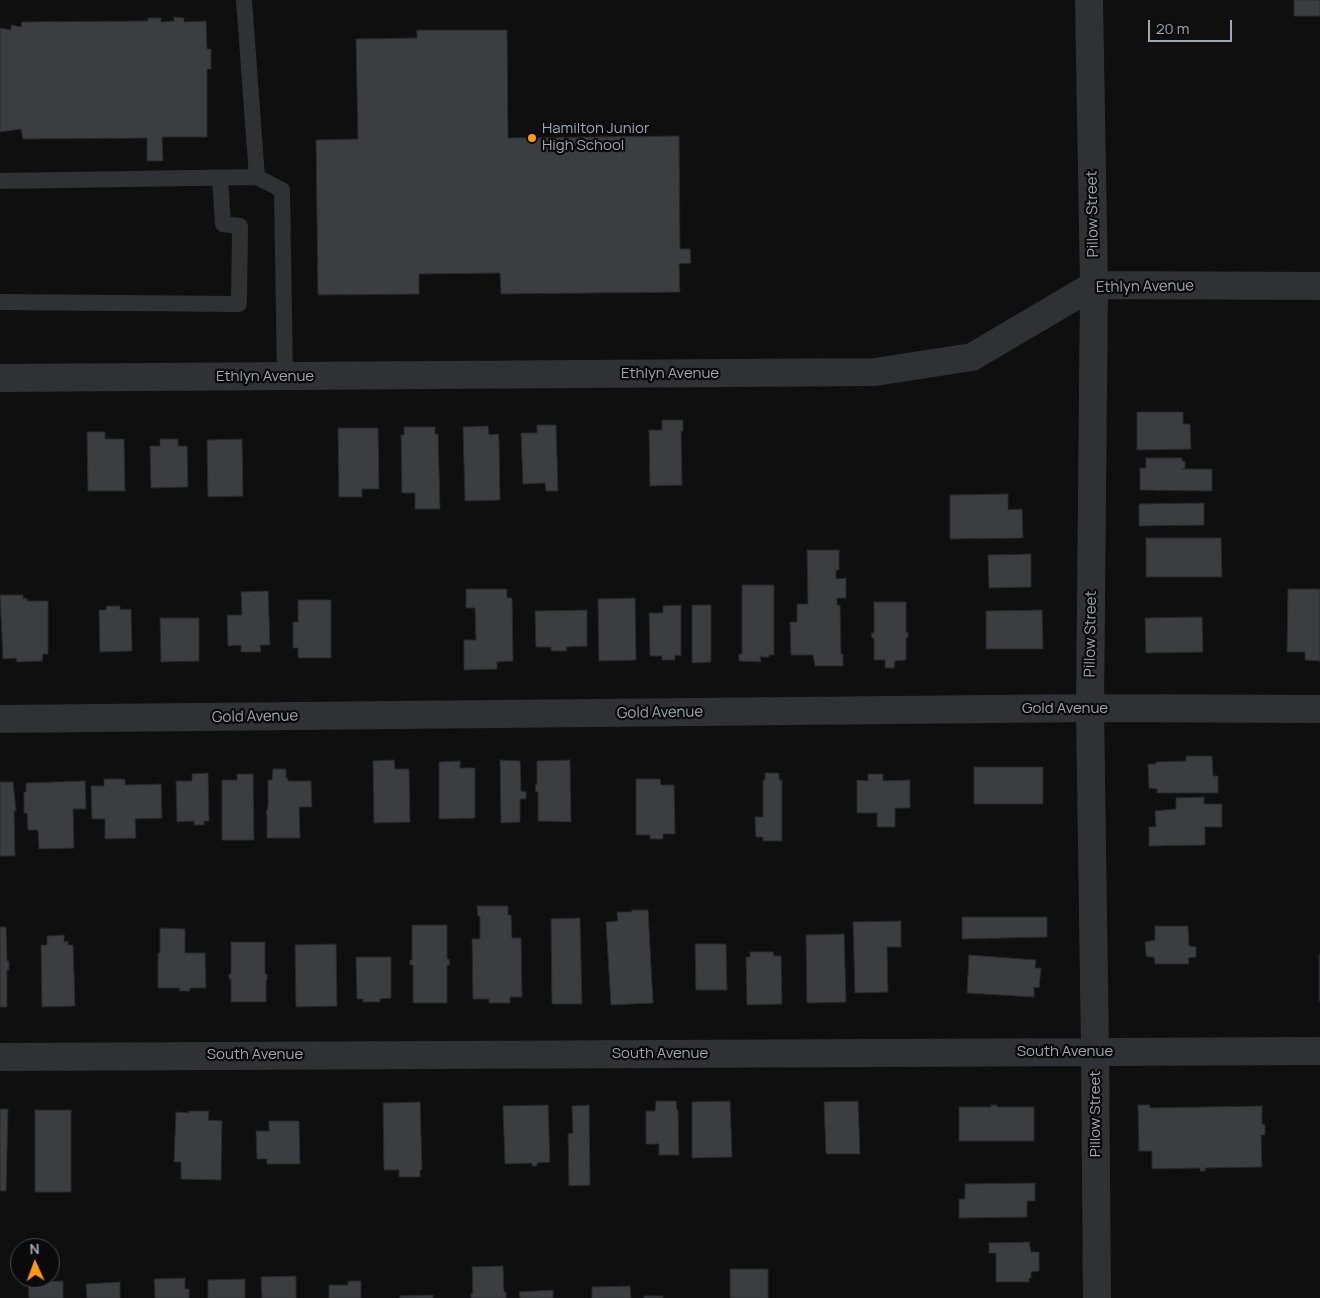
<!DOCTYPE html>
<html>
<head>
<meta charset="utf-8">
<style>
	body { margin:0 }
	#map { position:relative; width:1320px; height:1298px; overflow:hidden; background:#0f0f10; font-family:Manrope,sans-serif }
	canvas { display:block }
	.north { position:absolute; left:10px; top:1238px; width:50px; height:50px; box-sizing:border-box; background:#0a0a0b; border:1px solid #45494e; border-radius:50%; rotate:358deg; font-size:14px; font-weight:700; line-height:20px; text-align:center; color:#9ea7b3 }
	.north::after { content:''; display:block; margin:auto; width:18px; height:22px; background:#ff9a18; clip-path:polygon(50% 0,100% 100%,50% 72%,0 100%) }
	.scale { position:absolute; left:1148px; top:20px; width:84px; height:22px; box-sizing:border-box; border:2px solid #9ea7b3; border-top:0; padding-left:6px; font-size:15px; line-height:18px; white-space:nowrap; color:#9ea7b3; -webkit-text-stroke:4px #0a0a0b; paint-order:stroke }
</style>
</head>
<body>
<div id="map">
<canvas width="1320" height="1298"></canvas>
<div class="north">N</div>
<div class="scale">20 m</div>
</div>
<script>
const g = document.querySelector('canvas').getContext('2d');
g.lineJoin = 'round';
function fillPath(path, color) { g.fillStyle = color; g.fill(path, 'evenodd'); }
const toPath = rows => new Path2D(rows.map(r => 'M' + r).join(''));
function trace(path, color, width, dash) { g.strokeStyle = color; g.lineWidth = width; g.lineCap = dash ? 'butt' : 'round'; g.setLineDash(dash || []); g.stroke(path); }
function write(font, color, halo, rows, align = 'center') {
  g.font = font + ' Manrope,sans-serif'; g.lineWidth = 4.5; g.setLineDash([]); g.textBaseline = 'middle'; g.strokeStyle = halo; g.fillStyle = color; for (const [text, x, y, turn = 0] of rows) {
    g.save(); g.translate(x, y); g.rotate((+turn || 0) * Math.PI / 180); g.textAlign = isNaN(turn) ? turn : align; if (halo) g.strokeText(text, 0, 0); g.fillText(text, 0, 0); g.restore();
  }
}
const building = toPath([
	[1294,0,1320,0,1320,16,1294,16,1294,0],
	[174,17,184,18,184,22,206,21,207,49,211,49,211,69,207,69,207,137,162,137,163,161,147,161,147,138,23,139,21,129,0,132,0,28,11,30,11,25,21,27,22,22,148,21,148,18,161,18,161,22,174,21,174,17],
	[417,30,507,30,508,138,679,136,680,249,690,249,691,263,679,264,680,292,501,294,500,273,419,274,419,294,318,295,316,140,358,139,356,39,417,38,417,30],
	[1137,412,1183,412,1183,424,1190,424,1191,449,1137,450,1137,412],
	[662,420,683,420,683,431,681,431,682,485,650,486,649,430,662,430,662,420],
	[537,425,556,425,558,491,546,491,545,483,523,484,521,433,537,433,537,425],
	[488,426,489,435,498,434,499,440,500,500,465,501,463,427,488,426],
	[404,427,435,427,435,434,438,434,440,509,415,509,415,493,402,493,401,435,404,435,404,427],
	[338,428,378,428,379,489,362,489,362,497,339,497,338,428],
	[87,432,105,432,105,439,124,439,125,491,88,491,87,432],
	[160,439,178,439,178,446,187,446,188,487,151,488,150,446,160,446,160,439],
	[242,439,243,496,208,497,207,440,242,439],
	[1146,458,1182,458,1182,461,1185,461,1185,468,1181,469,1212,469,1212,491,1140,490,1140,468,1146,468,1146,458],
	[1008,494,1008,510,1022,509,1023,538,950,539,950,495,1008,494],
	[1204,503,1204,525,1139,526,1139,504,1204,503],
	[1146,538,1221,538,1222,577,1146,577,1146,538],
	[807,550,839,550,839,570,836,570,836,579,846,578,846,598,837,598,837,605,840,605,841,654,843,654,843,666,815,666,813,655,791,655,790,622,797,622,797,604,808,604,807,550],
	[1031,554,1031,587,989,588,988,555,1031,554],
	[742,585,774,585,774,655,769,655,769,657,761,657,760,655,761,662,739,661,739,654,742,654,742,585],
	[466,589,507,589,507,598,512,598,513,661,497,662,497,669,464,670,464,640,476,640,475,608,466,608,466,589],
	[1288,589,1320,589,1320,661,1305,660,1305,652,1287,652,1288,589],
	[268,591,270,645,260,645,261,652,241,652,241,645,228,646,227,615,242,615,241,592,268,591],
	[0,595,23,595,23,599,27,598,27,601,48,601,48,654,43,654,42,661,17,662,16,658,3,659,0,595],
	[635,598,636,660,599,661,598,599,635,598],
	[298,600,331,600,331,658,298,658,298,648,293,648,293,622,298,622,298,600],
	[874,602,906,602,906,632,908,632,908,638,906,638,906,660,895,661,894,668,885,668,885,660,874,660,874,638,872,638,871,633,874,633,874,602],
	[681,605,681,656,675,655,675,660,662,660,662,656,650,656,649,613,663,613,663,606,681,605],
	[692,605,711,605,711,662,692,663,692,605],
	[106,606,120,606,120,610,131,609,132,651,100,652,99,610,106,610,106,606],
	[587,610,587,646,566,647,567,651,551,651,551,647,536,647,535,611,587,610],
	[1042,610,1043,649,986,649,986,611,1042,610],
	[1202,617,1203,652,1146,653,1145,618,1202,617],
	[160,618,199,618,199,661,161,662,160,618],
	[1186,756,1212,756,1213,776,1218,776,1218,793,1157,793,1157,789,1149,788,1148,764,1156,764,1156,762,1186,761,1186,756],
	[394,760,395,769,409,769,410,822,374,823,373,761,394,760],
	[500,760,520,761,521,791,526,792,526,799,520,799,520,822,501,823,500,760],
	[570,760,571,822,538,821,538,792,536,792,535,785,537,785,537,761,570,760],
	[460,761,460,768,475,768,475,818,439,819,439,762,460,761],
	[974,767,1043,767,1043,804,974,804,974,767],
	[273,769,286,769,286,778,288,778,288,781,311,781,312,807,299,807,300,838,267,838,267,814,266,814,268,806,268,780,272,780,273,769],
	[208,773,209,821,204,821,204,825,194,825,194,821,177,822,176,781,192,781,192,774,208,773],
	[765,773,779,773,779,780,782,780,782,841,763,841,763,837,756,837,755,817,763,817,763,780,765,780,765,773],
	[237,774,253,774,254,840,222,840,222,780,237,780,237,774],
	[868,774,883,774,883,781,910,780,910,808,895,808,895,827,877,827,877,813,857,813,857,780,868,781,868,774],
	[104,779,125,779,125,785,161,784,162,818,135,819,136,838,105,839,105,819,92,819,91,786,104,786,104,779],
	[636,779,660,779,661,785,674,785,675,834,663,834,663,839,650,839,650,835,636,835,636,779],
	[85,781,86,809,73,809,74,848,39,849,38,830,28,830,27,813,24,813,24,792,26,792,26,783,85,781],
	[0,782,13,782,16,811,14,811,15,856,0,856,0,782],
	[1204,797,1204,804,1222,804,1222,827,1205,827,1205,845,1149,846,1149,827,1156,827,1155,811,1176,809,1176,798,1204,797],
	[477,906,508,906,508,915,511,915,512,938,521,938,522,997,510,997,510,1003,489,1003,489,999,473,999,472,939,480,939,480,917,478,916,477,906],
	[632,910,648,910,653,1003,611,1005,606,922,618,921,617,912,632,912,632,910],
	[962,917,1047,917,1047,937,962,939,962,917],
	[580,918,582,1004,552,1004,551,919,580,918],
	[901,921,901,947,887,947,888,992,855,993,853,922,901,921],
	[412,925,447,925,447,959,449,959,450,965,447,965,447,1003,413,1003,413,965,410,965,410,960,412,960,412,925],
	[1155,926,1188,926,1189,946,1196,947,1196,957,1188,958,1189,964,1155,964,1154,957,1147,957,1146,955,1145,942,1155,940,1155,926],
	[0,927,6,927,7,961,9,961,9,970,7,970,7,1007,0,1007,0,927],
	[160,928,185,929,185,953,205,953,206,988,190,988,190,991,179,991,180,988,158,988,158,953,160,953,160,928],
	[844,934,846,1002,807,1003,806,935,844,934],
	[64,935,64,942,68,941,68,945,73,945,75,1006,42,1007,41,945,47,945,47,936,64,935],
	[231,942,265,942,265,974,267,974,267,980,266,980,266,1002,231,1002,231,979,229,979,229,974,231,974,231,942],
	[336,944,337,1006,296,1007,295,945,336,944],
	[695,944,726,944,727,990,696,990,695,944],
	[750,952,773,952,774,956,781,956,782,1004,747,1005,746,957,750,957,750,952],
	[969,955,1036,960,1035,968,1041,968,1039,988,1034,987,1034,997,967,993,969,955],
	[1319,955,1320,955,1320,1001,1319,1001,1319,955],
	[356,957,391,957,391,998,380,999,380,1002,363,1002,363,999,357,999,356,957],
	[656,1101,676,1101,677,1110,678,1110,679,1155,659,1155,659,1144,646,1144,646,1111,655,1111,656,1101],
	[730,1101,732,1157,692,1158,692,1102,730,1101],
	[858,1101,860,1154,826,1154,824,1102,858,1101],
	[420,1102,422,1170,420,1170,420,1177,399,1177,399,1170,384,1170,383,1103,420,1102],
	[548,1105,550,1162,537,1163,537,1166,532,1166,532,1163,505,1164,503,1106,548,1105],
	[589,1105,590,1185,569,1186,568,1134,573,1133,572,1106,589,1105],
	[991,1105,997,1105,997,1107,1034,1107,1034,1141,959,1141,959,1107,991,1107,991,1105],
	[1138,1105,1150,1105,1150,1108,1262,1106,1262,1124,1265,1125,1265,1135,1261,1135,1262,1167,1205,1168,1205,1171,1200,1171,1200,1168,1152,1169,1152,1151,1139,1151,1138,1105],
	[0,1109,8,1109,6,1191,0,1191,0,1109],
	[35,1110,71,1110,71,1192,35,1192,35,1110],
	[189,1111,209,1111,208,1120,222,1121,221,1180,181,1179,181,1162,174,1162,176,1112,189,1113,189,1111],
	[269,1121,299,1121,300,1164,267,1164,267,1159,257,1159,256,1131,269,1131,269,1121],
	[1035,1183,1035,1201,1027,1201,1027,1217,959,1218,959,1199,965,1199,965,1184,1035,1183],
	[1029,1242,1031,1252,1039,1252,1039,1271,1031,1272,1031,1278,1029,1278,1029,1282,996,1282,996,1253,989,1253,989,1243,1029,1242],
	[503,1266,504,1292,506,1292,506,1298,471,1298,471,1293,473,1293,472,1267,503,1266],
	[730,1269,768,1269,768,1298,730,1298,730,1269],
	[296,1276,296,1298,262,1298,261,1277,296,1276],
	[185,1278,185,1289,189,1289,189,1298,155,1298,154,1279,185,1278],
	[245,1279,245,1298,208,1298,208,1280,245,1279],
	[63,1281,63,1298,29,1298,28,1282,63,1281],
	[348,1281,361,1281,361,1298,329,1298,329,1285,348,1285,348,1281],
	[120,1282,120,1298,87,1298,86,1284,120,1282],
	[630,1286,631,1298,592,1298,592,1287,630,1286],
	[553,1290,553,1298,520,1298,519,1292,553,1290],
	[433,1295,433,1298,400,1298,400,1296,433,1295],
	[644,1296,663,1296,663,1298,644,1298,644,1296]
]);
const lane = toPath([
	[257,177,282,190,285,377],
	[0,181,257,177,244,0],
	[0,302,239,304,240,226,223,224,220,178]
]);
const street = toPath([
	[1089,0,1094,285,1090,708,1095,1051,1097,1298],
	[0,378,875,372,972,357,1094,285,1320,286],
	[0,719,1090,708,1320,709],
	[0,1057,1320,1051]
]);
const markers = [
	[532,138,5,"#ff9a18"]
];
const poiNames = [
	["Hamilton Junior",542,129],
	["High School",542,146]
];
const streetNames = [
	["Pillow Street",1093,214,-91],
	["Ethlyn Avenue",1145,287,-1],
	["Ethlyn Avenue",670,374],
	["Ethlyn Avenue",265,377],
	["Pillow Street",1091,634,-89],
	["Gold Avenue",1065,709],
	["Gold Avenue",660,713,-1],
	["Gold Avenue",255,717,-1],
	["South Avenue",1065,1052],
	["South Avenue",660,1054],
	["South Avenue",255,1055],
	["Pillow Street",1096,1114,-90]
];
fillPath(building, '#3b3d41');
trace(building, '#29292c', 1);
trace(lane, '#2f3135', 16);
trace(street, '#2f3135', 28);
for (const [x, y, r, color] of markers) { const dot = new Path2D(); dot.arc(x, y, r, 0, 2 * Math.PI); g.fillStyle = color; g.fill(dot); trace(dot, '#0a0a0b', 2); }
write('15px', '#9ea7b3', '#0a0a0b', poiNames, 'left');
write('15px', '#9ea7b3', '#0a0a0b', streetNames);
</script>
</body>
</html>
